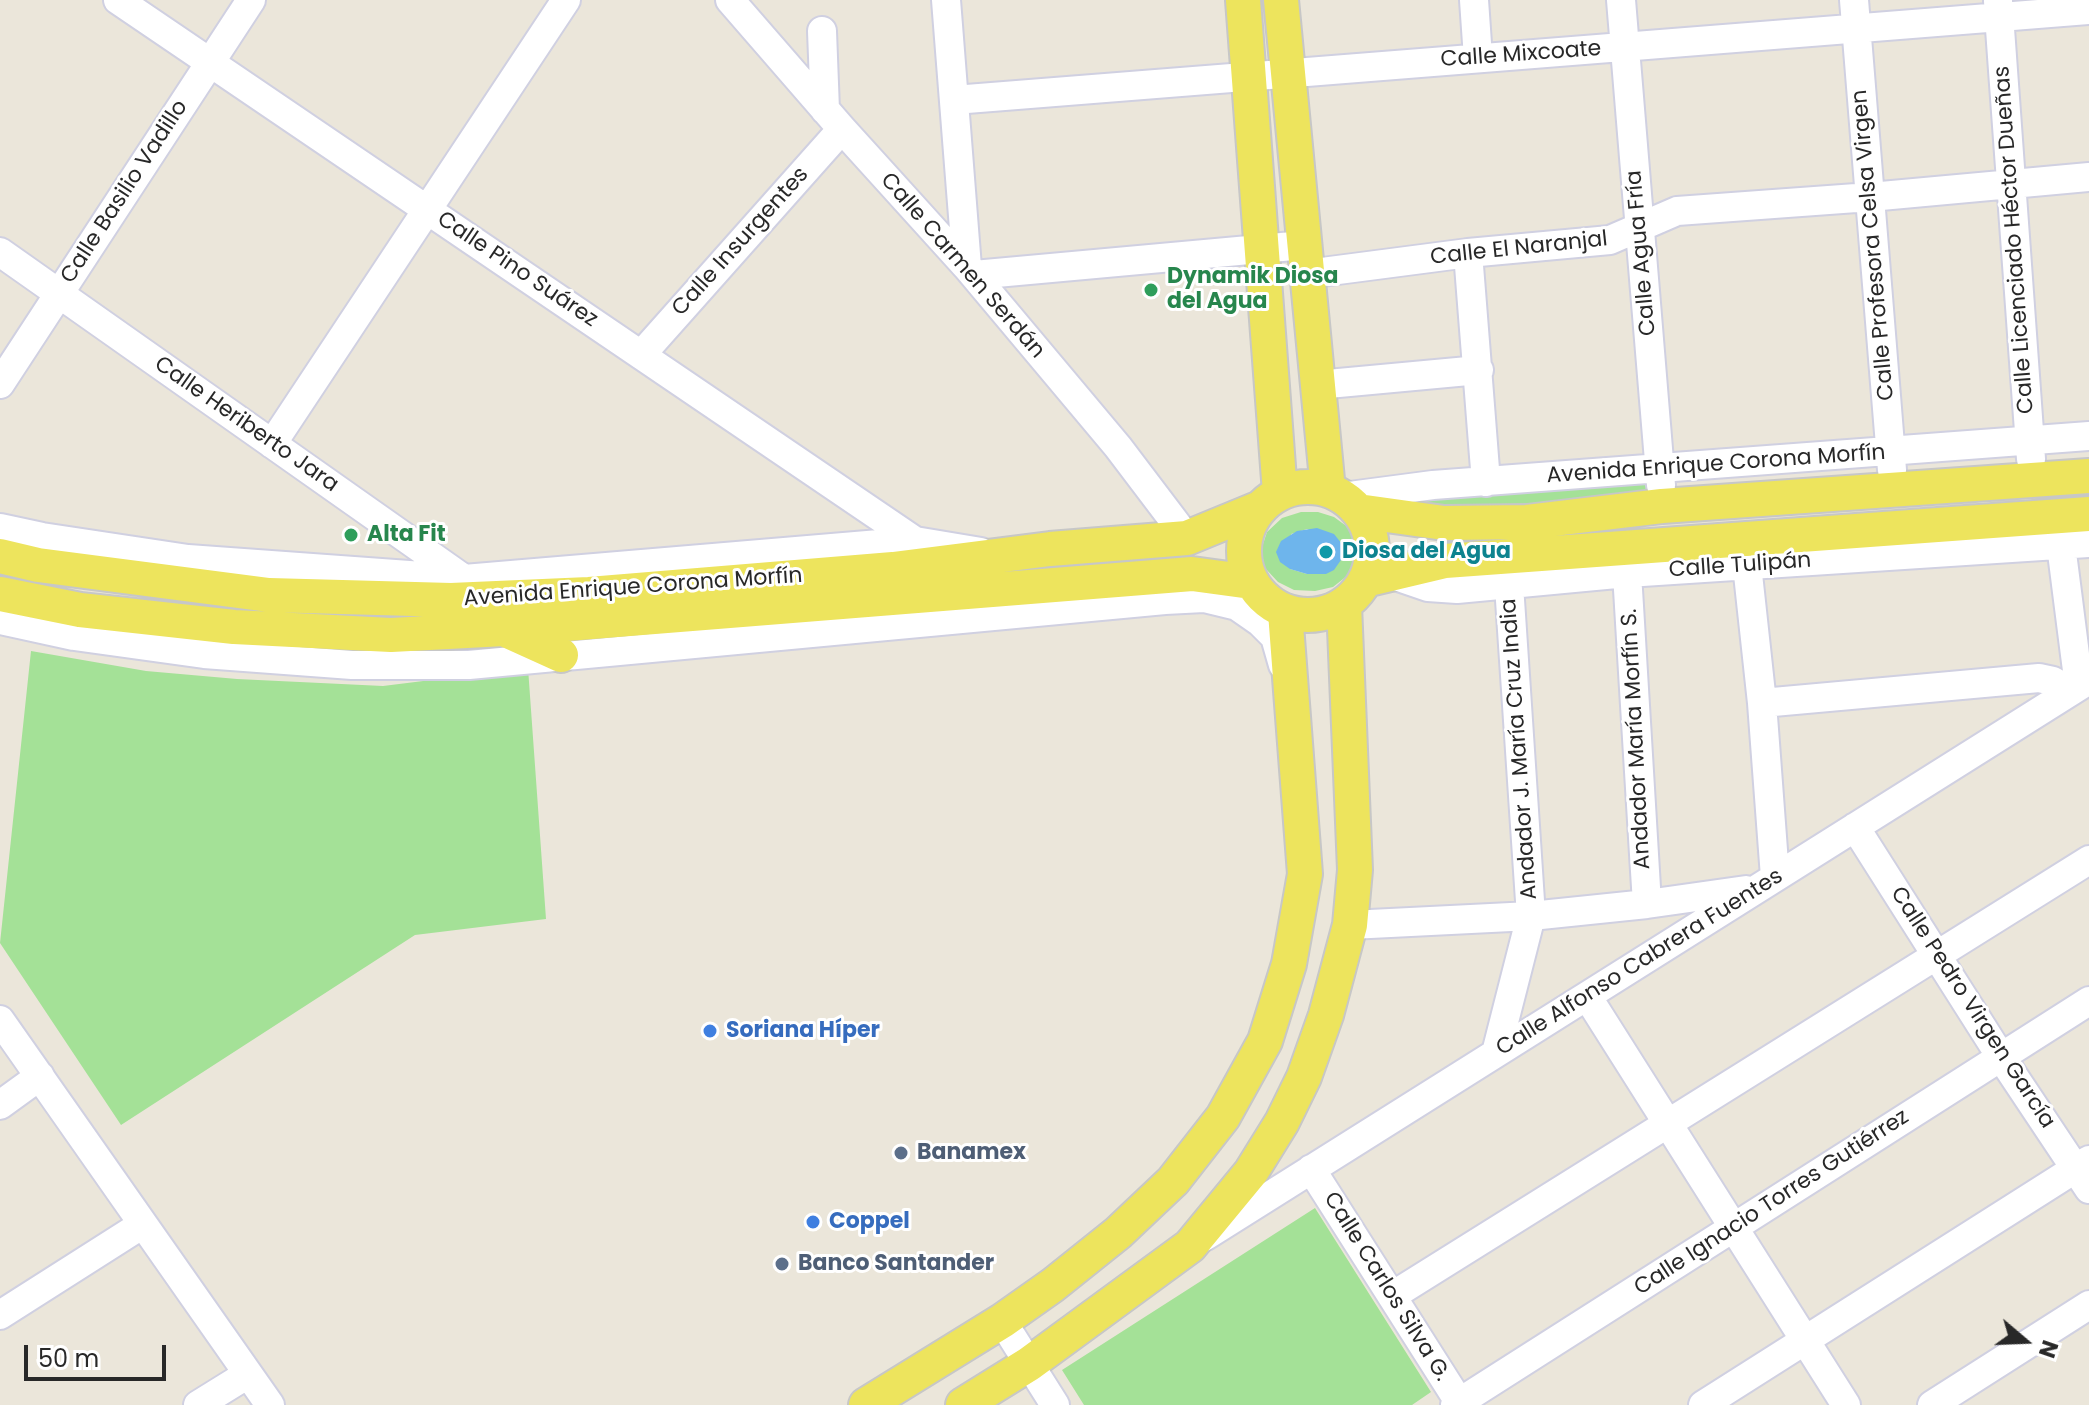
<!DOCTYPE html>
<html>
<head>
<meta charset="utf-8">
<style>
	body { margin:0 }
	#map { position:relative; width:2089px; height:1405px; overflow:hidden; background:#ebe6da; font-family:Poppins,sans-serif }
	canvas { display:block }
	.north { position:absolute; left:1985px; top:1301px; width:80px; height:80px; -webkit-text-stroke:6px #fff; paint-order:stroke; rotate:109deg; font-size:22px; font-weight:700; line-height:32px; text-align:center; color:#282828 }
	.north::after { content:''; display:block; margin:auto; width:28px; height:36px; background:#282828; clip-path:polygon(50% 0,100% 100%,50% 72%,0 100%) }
	.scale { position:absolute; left:24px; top:1345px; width:142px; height:36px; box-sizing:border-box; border:4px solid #282828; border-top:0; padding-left:10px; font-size:24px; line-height:28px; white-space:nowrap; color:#282828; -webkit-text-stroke:6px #fff; paint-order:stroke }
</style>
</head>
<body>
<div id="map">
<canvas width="2089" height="1405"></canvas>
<div class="north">N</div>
<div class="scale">50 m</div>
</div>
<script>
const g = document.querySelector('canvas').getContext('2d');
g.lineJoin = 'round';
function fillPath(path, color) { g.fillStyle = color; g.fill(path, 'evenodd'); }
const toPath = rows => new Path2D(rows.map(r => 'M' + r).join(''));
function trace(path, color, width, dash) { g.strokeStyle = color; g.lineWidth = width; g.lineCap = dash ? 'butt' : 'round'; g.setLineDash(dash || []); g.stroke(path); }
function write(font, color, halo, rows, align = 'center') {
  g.font = font + ' Poppins,sans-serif'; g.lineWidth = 6; g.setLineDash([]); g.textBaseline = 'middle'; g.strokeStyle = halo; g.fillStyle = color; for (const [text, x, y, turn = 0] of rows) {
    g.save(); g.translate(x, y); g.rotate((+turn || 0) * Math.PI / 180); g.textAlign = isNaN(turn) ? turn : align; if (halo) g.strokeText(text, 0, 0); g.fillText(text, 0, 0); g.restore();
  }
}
const green = toPath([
	[1652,481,1653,498,1531,510,1411,507,1405,494],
	[1301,512,1318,512,1334,517,1349,528,1356,540,1357,561,1352,572,1333,587,1315,591,1294,590,1278,582,1265,568,1261,550,1267,532,1282,518],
	[1307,529,1342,544,1343,557,1307,574,1290,569,1291,534],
	[31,651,146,671,237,679,383,686,528,668,546,919,415,935,121,1125,0,943],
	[1315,1208,1431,1392,1412,1405,1084,1405,1062,1370]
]);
const water = toPath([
	[1317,528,1334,534,1342,544,1343,557,1334,570,1326,574,1307,574,1290,569,1280,562,1276,552,1281,541,1297,531]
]);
const minor = toPath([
	[118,0,915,541],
	[730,0,842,129,967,267,1118,447,1187,538],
	[946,0,967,267],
	[1474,0,1478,58],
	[1621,0,1661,485],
	[1854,0,1892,470],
	[1998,1,2031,459],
	[822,31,825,110],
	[954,100,2089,10],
	[0,252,464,579],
	[1468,253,1486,482],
	[1307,274,1468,253,1610,240,1677,211,1870,197,2089,177],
	[974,275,1304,245],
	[641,355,842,129],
	[0,384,251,0],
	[1317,385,1479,370],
	[272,444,566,0],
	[1342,497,1433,485,2089,436],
	[0,528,42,537,188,559,464,579,915,541,981,552],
	[2061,545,2079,686],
	[1747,565,1762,703,1775,877],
	[1627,573,1647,904],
	[1393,575,1428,587,1457,589,1627,573,2089,543],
	[1165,600,1204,598,1237,606,1260,622,1275,637,1283,665],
	[0,620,74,636,204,654,352,665,469,665,1165,600,1192,574],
	[1762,703,2039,678,2053,681,2070,691],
	[1855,827,2001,1057,2089,1189],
	[1350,925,1531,916,1647,904,1746,890],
	[1587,996,1846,1405],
	[0,1020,270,1405],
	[1496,1053,1531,916,1509,585],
	[0,1105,40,1076],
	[1311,1169,1461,1405],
	[1204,1237,2089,680],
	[1392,1296,2089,860],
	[0,1315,143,1224],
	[1002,1321,1055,1405],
	[198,1405,248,1374],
	[1455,1405,2089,1001],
	[1703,1405,2089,1160],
	[1932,1405,2089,1305]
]);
const major = toPath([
	[1243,0,1280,493],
	[1281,0,1328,490],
	'1244 551a64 64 0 1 1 128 0a64 64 0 1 1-128 0Z',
	[1358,511,1444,523,1527,522,1662,506,2089,476],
	[0,556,38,565,269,595,451,600,589,594,893,569,1050,549,1187,538,1260,508],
	[1365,580,1445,561,2089,514],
	[0,594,80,610,234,627,391,635,504,629,1192,574,1251,582],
	[508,631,561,655],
	[866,1405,1002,1321,1053,1285,1118,1233,1173,1181,1223,1117,1265,1041,1289,964,1305,874,1285,612],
	[963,1405,1029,1364,1190,1246,1251,1172,1282,1122,1304,1077,1326,1015,1350,925,1355,870,1344,605]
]);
const markers = [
	[1151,290,8,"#2e9e5b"],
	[351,535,8,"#2e9e5b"],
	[1326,552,8,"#0f9aa8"],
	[710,1031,8,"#3f7fe0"],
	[901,1153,8,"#5c6f8a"],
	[813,1222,8,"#3f7fe0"],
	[782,1264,8,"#5c6f8a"]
];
const streetNames = [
	["Calle Mixcoate",1521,55,-4],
	["Calle Basilio Vadillo",125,192,-57],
	["Calle Licenciado Héctor Dueñas",2015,240,-94],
	["Calle Insurgentes",741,242,-48],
	["Calle Profesora Celsa Virgen",1874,245,-95],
	["Calle El Naranjal",1519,249,-6],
	["Calle Agua Fría",1642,253,-95],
	["Calle Carmen Serdán",962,266,49],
	["Calle Pino Suárez",517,270,34],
	["Calle Heriberto Jara",246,425,35],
	["Avenida Enrique Corona Morfín",1716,465,-4],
	["Calle Tulipán",1740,566,-4],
	["Avenida Enrique Corona Morfín",633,588,-4],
	["Andador María Morfín S.",1637,739,-93],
	["Andador J. María Cruz India",1520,749,-94],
	["Calle Alfonso Cabrera Fuentes",1640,963,-32],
	["Calle Pedro Virgen García",1972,1008,57],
	["Calle Ignacio Torres Gutiérrez",1772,1203,-33],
	["Calle Carlos Silva G.",1386,1287,58]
];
const leisureNames = [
	["Dynamik Diosa",1167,277],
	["del Agua",1167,302],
	["Alta Fit",367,535]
];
const cultureNames = [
	["Diosa del Agua",1342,552]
];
const shopNames = [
	["Soriana Híper",726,1031],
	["Coppel",829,1222]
];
const serviceNames = [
	["Banamex",917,1153],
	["Banco Santander",798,1264]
];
fillPath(green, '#a4e197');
fillPath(water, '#6eb5ec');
trace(minor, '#d0d0e1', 32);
trace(major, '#c7c7c7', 38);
trace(minor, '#fff', 28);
trace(major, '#ede45d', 34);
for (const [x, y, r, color] of markers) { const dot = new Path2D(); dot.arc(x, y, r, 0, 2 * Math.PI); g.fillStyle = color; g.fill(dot); trace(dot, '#fff', 3); }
write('22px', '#282828', '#fff', streetNames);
write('bold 22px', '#27864d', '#fff', leisureNames, 'left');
write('bold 22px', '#0d838f', '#fff', cultureNames, 'left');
write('bold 22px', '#366cbe', '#fff', shopNames, 'left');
write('bold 22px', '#4e5e75', '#fff', serviceNames, 'left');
</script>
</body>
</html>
